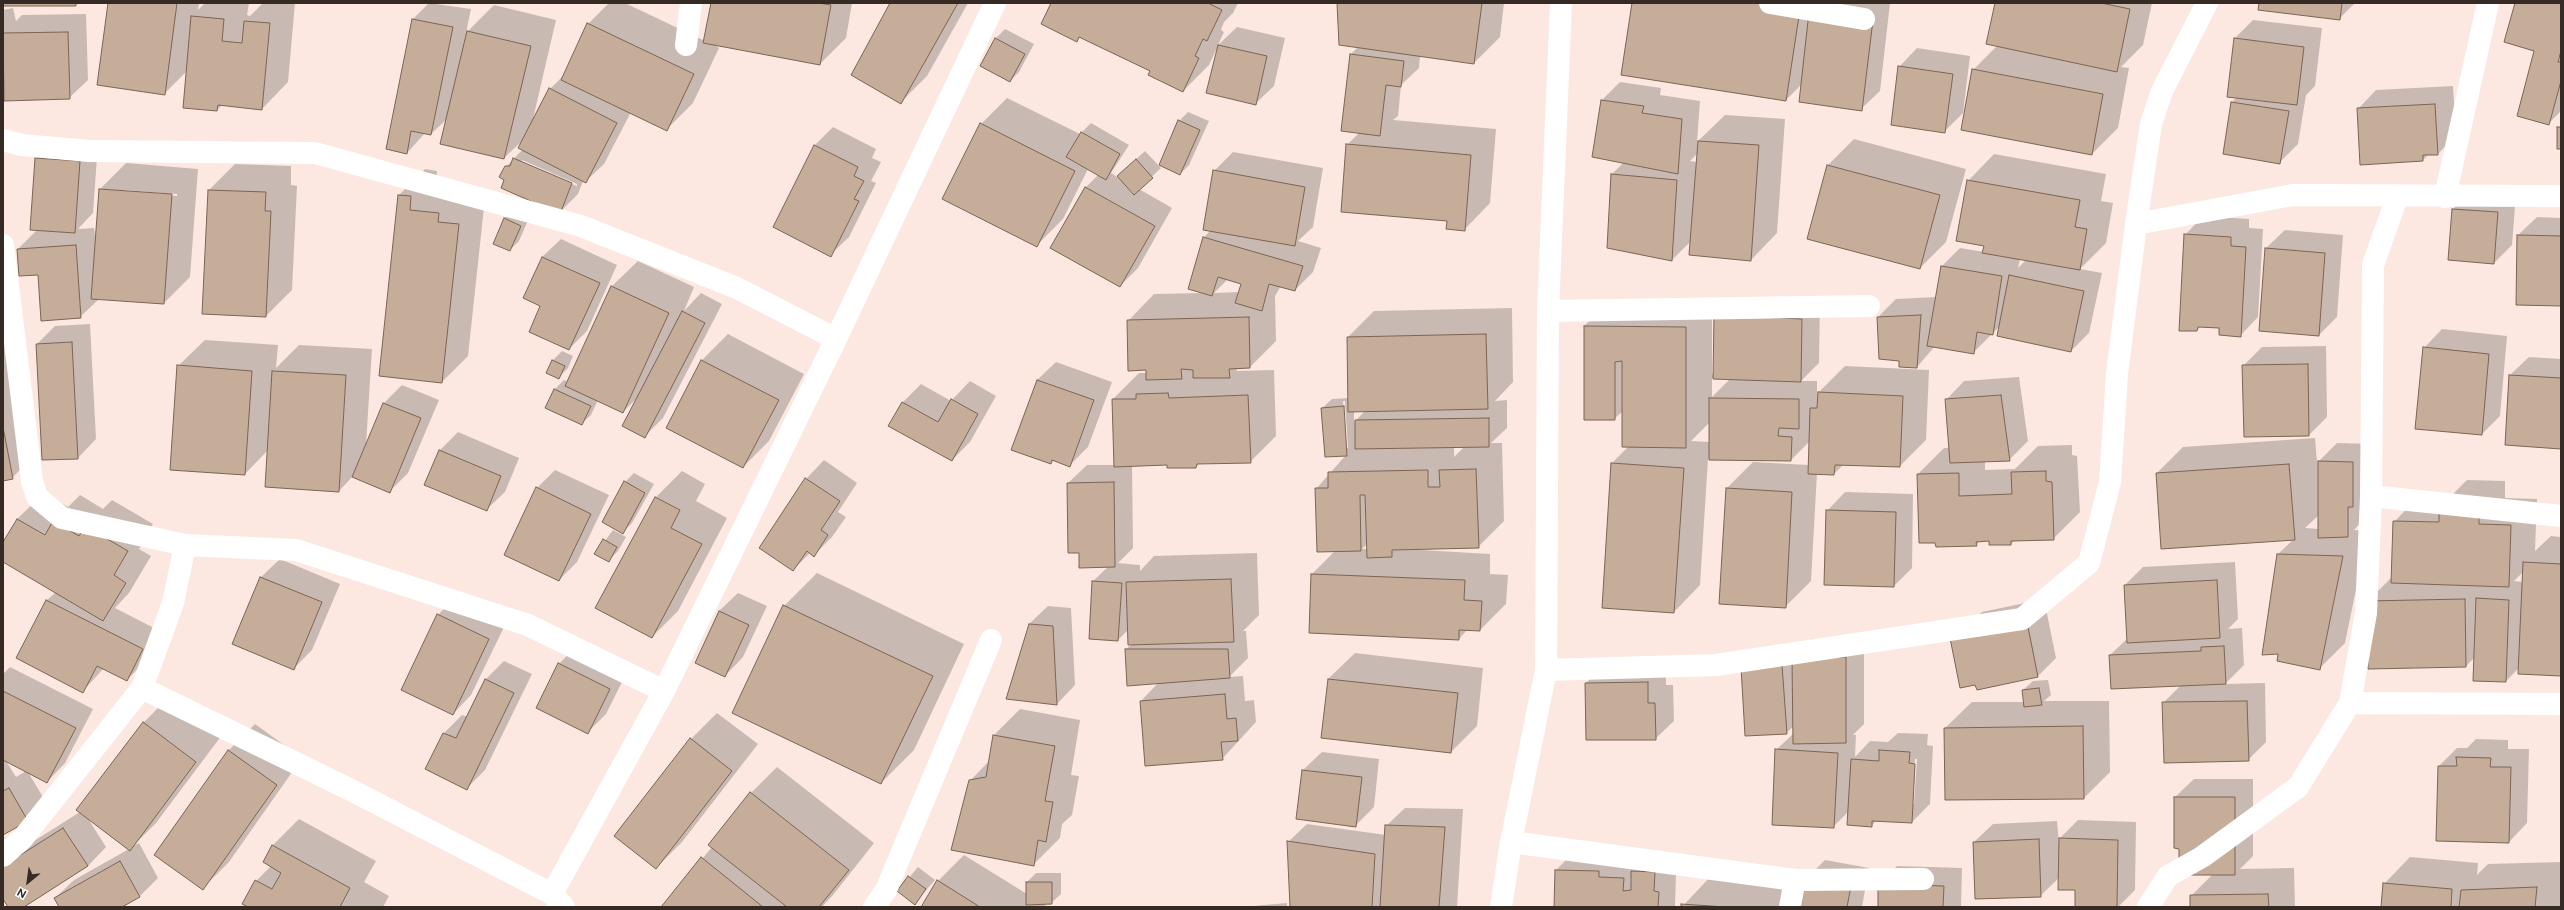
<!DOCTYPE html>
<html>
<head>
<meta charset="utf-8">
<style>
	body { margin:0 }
	#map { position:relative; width:2564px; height:910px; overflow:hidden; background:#fce8e0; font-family:Figtree,sans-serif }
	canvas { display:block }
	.frame { position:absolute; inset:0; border:4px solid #362a25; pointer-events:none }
	.north { position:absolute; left:8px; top:862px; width:40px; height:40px; -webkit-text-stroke:3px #fff; paint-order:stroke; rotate:209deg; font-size:11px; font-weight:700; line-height:16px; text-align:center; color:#362a25 }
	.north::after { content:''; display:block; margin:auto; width:14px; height:18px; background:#362a25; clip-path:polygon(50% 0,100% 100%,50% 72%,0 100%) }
</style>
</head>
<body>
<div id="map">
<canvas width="2564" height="910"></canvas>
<div class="frame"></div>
<div class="north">N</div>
</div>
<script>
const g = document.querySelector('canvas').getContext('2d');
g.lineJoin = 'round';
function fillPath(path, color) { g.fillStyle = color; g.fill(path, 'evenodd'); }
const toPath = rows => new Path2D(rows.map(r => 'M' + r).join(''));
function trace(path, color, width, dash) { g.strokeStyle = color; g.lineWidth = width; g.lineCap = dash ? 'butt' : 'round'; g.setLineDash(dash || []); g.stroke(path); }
const shadow = toPath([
	[109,3,199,3,198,10,205,3,249,3,247,15,250,16,263,3,295,3,288,82,262,109,222,105,217,110,187,71,164,94],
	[429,3,471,9,466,33,494,5,556,20,533,119,550,89,565,74,588,24,609,3,625,3,705,41,712,3,852,3,846,38,820,64,714,44,719,48,693,103,667,129,631,112,604,164,585,182,583,181,578,194,559,213,505,179,506,167,523,149,523,140,504,158,448,118,431,134,425,133,407,153,413,19],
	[522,160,577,184,577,186,522,163],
	[891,3,968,3,927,76,901,102],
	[1052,3,1238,3,1233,13,1224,22,1221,30,1224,32,1218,45,1237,27,1285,38,1274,86,1255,104,1217,48,1209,65,1183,91,1151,70,1080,37,1077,40],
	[1338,3,1504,3,1500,37,1474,63,1420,56,1419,68,1401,85,1398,116,1393,120,1496,129,1490,203,1464,230,1448,220,1347,145,1360,132,1351,54,1358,47],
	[1633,3,1890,3,1880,91,1861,109,1802,84,1786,100],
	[1996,3,2152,3,2143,45,2121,67,2129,68,2118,128,2092,154,1973,70,1997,46],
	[2260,3,2355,3,2339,19],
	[2516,3,2561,3,2561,111,2548,124,2535,51],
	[13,8,16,21,22,15,86,14,88,80,69,98,5,84,3,86,3,10],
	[2253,20,2322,28,2315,86,2306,95,2298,144,2280,162,2232,102,2237,97,2235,38],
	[1005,29,1034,44,1019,72,1010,81,981,66,996,38],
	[1917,48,1970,56,1963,113,1944,132,1899,67],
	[1620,82,1661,88,1660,95,1700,101,1697,142,1725,115,1785,119,1777,233,1751,260,1691,241,1672,260,1612,174,1624,162,1593,156,1602,100],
	[1698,153,1697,162,1690,161],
	[2453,86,2456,135,2438,154,2429,154,2423,160,2361,164,2358,109,2376,90],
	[1007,98,1080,134,1091,123,1129,145,1111,173,1117,177,1145,151,1161,168,1139,189,1172,208,1138,268,1120,286,1052,247,1086,187,1098,175,1088,169,1063,219,1037,245,981,124],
	[1188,112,1209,121,1189,165,1180,174,1179,121],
	[833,127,876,149,872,158,881,162,871,181,876,183,849,237,830,255,774,227,815,145],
	[1854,139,1966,169,1946,242,1920,268,1809,238,1828,165],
	[54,140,98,143,93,213,78,229,94,228,95,237,100,189,126,163,198,169,190,277,164,303,99,299,80,317,18,249,38,229,36,158],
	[122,190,177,194,177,196,122,192],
	[1233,152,1323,168,1313,227,1298,241,1321,248,1313,272,1295,290,1281,286,1275,296,1276,341,1250,367,1239,367,1236,371,1274,370,1276,436,1250,462,1199,463,1196,467,1168,464,1132,465,1133,548,1118,563,1140,565,1140,571,1154,556,1257,553,1259,615,1243,631,1246,631,1248,658,1229,677,1243,676,1245,701,1254,700,1256,722,1222,759,1146,765,1141,701,1159,682,1126,649,1132,644,1129,629,1118,640,1093,581,1108,567,1080,552,1068,483,1087,465,1115,465,1113,399,1139,373,1147,373,1128,321,1154,294,1204,293,1189,288,1204,237,1211,230,1214,171],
	[1228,279,1242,283,1239,292,1214,293],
	[1994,154,2106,174,2101,201,2113,203,2106,243,2080,269,2102,273,2089,333,2071,351,2000,326,1973,353,1935,346,1917,367,1900,360,1878,317,1896,299,1937,297,1942,266,1960,248,1984,252,1985,245,1968,181],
	[2020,259,2026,260,2018,268],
	[235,164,291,166,291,185,297,186,292,290,266,316,203,313,209,190],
	[425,169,437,171,436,184,485,198,468,356,442,382,399,195],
	[2471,191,2516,194,2512,245,2494,263,2453,209],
	[514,209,530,216,519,241,510,250,494,243,505,218],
	[2203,216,2249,219,2249,228,2263,229,2258,317,2240,336,2220,328,2201,326,2197,330,2185,235],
	[2537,217,2561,218,2561,305,2518,235],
	[2285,230,2343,235,2337,317,2319,335,2266,248],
	[561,239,617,265,587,331,569,349,541,306,542,257],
	[3,252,38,452,12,478,3,480],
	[638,261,694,287,684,311,701,293,722,304,663,418,645,436,637,398,623,412,598,400,591,415,581,424,546,408,555,389,564,380,568,382,611,287],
	[1611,300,1712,301,1712,374,1714,374,1715,315,1820,301,1819,363,1801,381,1817,381,1817,394,1845,366,1929,370,1926,440,1900,466,1844,464,1834,474,1817,473,1811,581,1785,607,1727,488,1753,462,1809,465,1810,441,1791,460,1708,459,1700,585,1674,612,1612,463,1629,446,1623,411,1614,419,1584,326],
	[1712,378,1730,379,1712,397],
	[1710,422,1710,442,1691,441],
	[1512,308,1513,382,1495,401,1507,400,1507,428,1491,443,1502,443,1504,521,1478,547,1404,549,1490,554,1490,574,1508,575,1506,604,1480,630,1468,629,1459,639,1310,632,1312,574,1336,550,1316,489,1346,455,1322,408,1332,399,1349,398,1348,337,1374,311],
	[1343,401,1345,401,1348,448,1346,448],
	[1354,411,1365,411,1354,422],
	[1454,447,1464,447,1454,457],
	[1368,543,1368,549,1362,549],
	[90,324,96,439,78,458,37,344,55,326],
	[2442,329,2507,336,2500,416,2482,434,2424,348],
	[728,334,804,374,769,441,743,467,667,428,702,360],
	[205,340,278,345,276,368,299,345,372,349,366,445,384,403,402,385,439,400,408,473,390,491,353,476,339,491,268,450,245,474,178,366],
	[2326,346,2327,417,2309,435,2243,366,2262,347],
	[562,351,573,356,568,368,559,377,547,372,553,360],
	[2529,357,2561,359,2561,448,2510,375],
	[1056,362,1112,382,1088,447,1070,465,1054,460,1051,463,1037,380],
	[2019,377,2028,441,2009,460,1985,461,1985,470,2015,469,2038,446,2072,445,2072,455,2077,456,2080,512,2053,539,2015,540,2011,544,1981,540,1976,545,1918,474,1944,448,1950,448,1946,400,1964,381],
	[970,381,996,396,970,442,952,460,890,425,903,402,921,384,951,401],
	[458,432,519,458,505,492,486,510,440,450],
	[2315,438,2317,463,2337,443,2371,444,2365,518,2354,530,2368,531,2345,643,2319,669,2278,554,2294,539,2157,473,2183,447],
	[2319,515,2319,529,2305,528],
	[824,460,857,483,838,512,846,517,832,537,814,555,810,553,793,570,760,548,806,479],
	[555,470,609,495,577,562,559,580,537,488],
	[682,471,705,484,696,501,727,518,678,611,652,637,655,498],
	[634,473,654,484,632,523,623,532,625,482],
	[2467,480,2505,481,2505,498,2537,499,2535,551,2551,536,2561,537,2561,675,2519,668,2506,681,2475,657,2466,666,2369,668,2367,602,2393,576,2394,522,2420,495,2451,496],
	[2524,571,2523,582,2514,581],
	[1845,492,1913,494,1912,568,1894,586,1827,511],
	[44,493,68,507,80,495,103,509,112,500,153,524,139,549,151,556,129,593,115,608,160,631,145,661,127,680,104,668,83,691,18,658,47,600,56,592,3,561,3,544,17,519],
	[613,530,626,537,618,551,609,560,596,553],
	[280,559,340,584,312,650,294,668,234,643,261,577],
	[2235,562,2238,619,2228,629,2242,628,2244,665,2225,684,2265,683,2266,742,2248,760,2163,703,2181,685,2110,655,2128,638,2125,585,2143,567],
	[817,573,964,644,914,750,881,783,784,606],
	[738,593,767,606,743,657,725,676,696,662,719,611],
	[456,596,507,621,471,695,453,714,438,615],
	[2044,599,2056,658,2038,676,1977,689,1975,619,1982,612],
	[1048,606,1071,608,1075,685,1057,704,1029,624],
	[1812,639,1864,639,1864,724,1853,735,1856,735,1855,757,1870,741,1888,742,1898,733,1928,734,1927,745,1933,746,1930,804,1912,822,1877,820,1871,826,1848,812,1833,827,1776,750,1794,733,1794,726,1786,733,1742,667,1801,650],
	[1915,759,1917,759,1914,804,1912,804],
	[577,645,628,670,606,714,588,732,559,664],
	[1355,653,1483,668,1477,726,1451,752,1328,679],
	[504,661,532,674,485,770,467,788,426,769,444,733,462,715,468,717,486,679],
	[1666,664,1666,685,1673,685,1674,721,1655,739,1587,739,1586,683,1604,665],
	[10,667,93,709,65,763,47,782,28,772,46,802,3,834,3,674],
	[6,761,26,771,16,777],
	[2048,680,2051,695,2044,701,2109,701,2110,772,2084,798,1945,728,1972,702,2024,702,2023,690,2033,681],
	[170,696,222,735,156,823,133,846,139,843,158,878,140,896,120,907,60,907,55,898,74,880,129,849,87,817,106,847,88,866,23,907,9,907,3,898,7,858,80,812,77,810,144,722],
	[1020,709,1080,720,1071,775,1079,776,1072,815,1062,824,1060,838,1034,864,970,781,989,761,994,735],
	[717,713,758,744,682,842,656,868,691,739],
	[255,724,302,758,229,862,203,888,155,855,229,750],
	[2476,739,2508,740,2508,749,2529,749,2527,823,2509,842,2439,766,2457,748,2467,748],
	[1322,752,1379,759,1374,807,1355,826,1303,770],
	[777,767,874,843,833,895,822,907,662,907,712,847,751,793],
	[2194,779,2253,779,2253,856,2240,869,2294,868,2295,907,2191,907,2191,896,2213,874,2180,848,2175,797],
	[1405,808,1463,809,1457,907,1291,907,1288,842,1307,824,1386,835,1386,826],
	[299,819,376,861,364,882,389,896,383,907,250,907,256,881,271,866,264,862,273,845],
	[2078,820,2136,822,2135,890,2118,907,2084,907,2076,889,2059,878,2040,896,1974,842,1993,824,2057,821,2060,856,2060,838],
	[1574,852,1676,874,1675,907,1555,907,1556,870],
	[964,855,1027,894,1027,882,1036,873,1061,873,1061,894,1051,903,1042,903,1048,907,922,907,938,881],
	[2410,857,2478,863,2477,875,2488,864,2561,862,2561,907,2382,907,2384,884],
	[1825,860,1869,868,1862,907,1802,907,1807,878],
	[1897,866,1962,868,1961,907,1879,907,1879,885],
	[918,867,935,880,915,903,898,891],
	[1709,878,1785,883,1784,907,1682,907],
	[1287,903,1287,907,1242,907]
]);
const building = toPath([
	[3,3,76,3,76,6,3,6,3,3],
	[108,3,177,3,165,95,97,85,108,3],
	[711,3,819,3,831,5,820,65,703,43,711,3],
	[890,3,958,3,901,104,851,75,890,3],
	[1051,3,1208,3,1222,10,1207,41,1203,39,1195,56,1199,58,1183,92,1148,75,1150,71,1079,37,1077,42,1041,24,1051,3],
	[1337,3,1482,3,1474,64,1339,45,1337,3],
	[1632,3,1801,3,1786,101,1621,75,1632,3],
	[1995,3,2101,3,2130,9,2117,72,1986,44,1995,3],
	[2259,3,2342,3,2340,20,2258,10,2259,3],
	[2515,3,2561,3,2561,51,2558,62,2561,62,2561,81,2549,125,2517,116,2534,51,2504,42,2515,3],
	[1809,12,1873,20,1862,111,1799,102,1809,12],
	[191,16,224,19,222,41,242,43,244,21,270,23,262,110,218,105,217,111,183,108,191,16],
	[412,19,453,27,431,135,411,131,407,154,386,149,412,19],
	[587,23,694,74,667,131,561,80,587,23],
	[467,31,531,46,504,159,440,144,467,31],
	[68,32,70,99,4,101,3,33,68,32],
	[995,38,1025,54,1010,82,980,66,995,38],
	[2234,38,2304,47,2297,105,2227,97,2234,38],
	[1218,45,1267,56,1256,105,1206,93,1218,45],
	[1350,54,1404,61,1401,87,1386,85,1380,136,1341,131,1350,54],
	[1898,66,1953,74,1945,133,1891,125,1898,66],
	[1972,69,2103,94,2092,155,1961,130,1972,69],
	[549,88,617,123,586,183,518,148,549,88],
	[1601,100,1644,106,1642,113,1682,119,1678,174,1592,157,1601,100],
	[2231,102,2289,111,2280,164,2223,154,2231,102],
	[2435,104,2438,155,2423,155,2423,161,2360,165,2357,108,2435,104],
	[1178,120,1200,130,1180,175,1159,165,1178,120],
	[980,123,1075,171,1037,247,942,199,980,123],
	[2557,127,2561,127,2561,149,2557,149,2557,127],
	[1081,132,1120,154,1106,180,1066,157,1081,132],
	[1698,141,1759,145,1751,261,1689,255,1698,141],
	[1346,144,1471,155,1465,231,1446,229,1447,221,1341,212,1346,144],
	[814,145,858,167,854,176,864,181,854,199,859,201,831,257,773,227,814,145],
	[35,158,80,161,75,233,30,230,35,158],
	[513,158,572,183,560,214,501,188,504,180,499,177,505,166,510,166,513,158],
	[1136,159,1153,178,1134,195,1117,176,1136,159],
	[1827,165,1940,195,1920,269,1807,239,1827,165],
	[1213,170,1305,187,1295,246,1203,230,1213,170],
	[1611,174,1677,180,1672,261,1607,248,1611,174],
	[1967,180,2080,200,2075,227,2087,229,2080,270,1982,253,1984,246,1956,241,1967,180],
	[1085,187,1155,226,1120,287,1050,248,1085,187],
	[99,189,172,194,164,304,91,299,99,189],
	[208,190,266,192,265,211,271,211,266,317,202,314,208,190],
	[398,195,411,196,410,210,439,213,438,222,459,224,442,383,379,376,398,195],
	[2452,209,2498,212,2494,264,2448,260,2452,209],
	[504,218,521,226,510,251,493,244,504,218],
	[2184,234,2231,237,2231,246,2246,247,2241,337,2219,335,2219,328,2198,327,2197,331,2179,331,2184,234],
	[2517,235,2561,236,2561,306,2516,305,2517,235],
	[1203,237,1303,266,1295,291,1269,284,1262,311,1235,303,1241,284,1218,277,1212,296,1188,289,1203,237],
	[76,245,81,318,41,321,38,275,19,276,17,249,76,245],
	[2265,248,2325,253,2319,336,2259,331,2265,248],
	[542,257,600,283,569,350,529,332,540,306,523,298,542,257],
	[1941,266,2002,276,1993,335,1977,332,1974,354,1927,346,1941,266],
	[2009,275,2084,291,2071,352,1997,336,2009,275],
	[611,286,669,313,623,413,565,386,611,286],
	[682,311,705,323,645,438,622,426,682,311],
	[1714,315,1802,319,1801,382,1713,379,1714,315],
	[1921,315,1917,368,1899,367,1899,361,1879,359,1877,317,1921,315],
	[1249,317,1250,368,1229,369,1230,378,1193,378,1193,370,1181,369,1182,379,1146,380,1146,370,1128,371,1127,320,1249,317],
	[1584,326,1686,327,1686,448,1622,447,1622,361,1615,362,1615,420,1584,420,1584,326],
	[1486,334,1488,409,1348,412,1347,337,1486,334],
	[72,342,78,459,42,460,36,344,72,342],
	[2423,347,2489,354,2482,435,2415,429,2423,347],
	[552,360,565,366,559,379,546,373,552,360],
	[701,360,779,400,743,468,666,428,701,360],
	[2308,364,2309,436,2244,437,2242,365,2308,364],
	[177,365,252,371,245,475,170,470,177,365],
	[272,371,346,375,339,492,265,487,272,371],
	[2509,375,2561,378,2561,449,2505,445,2509,375],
	[1037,380,1094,400,1070,467,1052,460,1051,464,1011,450,1037,380],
	[554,389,591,406,582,425,545,408,554,389],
	[1818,392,1903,396,1900,467,1835,465,1834,475,1808,474,1810,408,1817,408,1818,392],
	[1168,393,1169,398,1248,395,1251,463,1197,464,1196,468,1167,468,1167,465,1114,467,1112,399,1136,399,1136,394,1168,393],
	[2001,395,2010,461,1950,463,1945,399,2001,395],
	[1709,398,1799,399,1799,429,1779,428,1778,436,1792,437,1791,461,1709,460,1709,398],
	[951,399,978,414,952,461,888,426,902,402,938,422,951,399],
	[383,403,421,418,390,493,352,477,383,403],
	[1344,406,1347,456,1325,457,1321,408,1344,406],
	[1489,418,1489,447,1355,449,1355,420,1489,418],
	[3,427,13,479,3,481,3,427],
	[439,450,501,476,487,511,424,485,439,450],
	[2318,461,2353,462,2353,507,2348,507,2348,537,2318,538,2318,461],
	[1611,463,1684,468,1674,613,1602,608,1611,463],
	[2289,464,2295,540,2161,549,2156,473,2289,464],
	[1476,469,1479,548,1392,550,1392,557,1367,558,1365,495,1360,495,1361,551,1317,552,1315,488,1328,488,1328,472,1428,470,1428,487,1440,487,1439,470,1476,469],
	[2046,471,2046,481,2052,482,2054,540,2011,541,2011,545,1989,545,1989,541,1976,542,1977,546,1936,547,1935,543,1919,543,1917,474,1959,473,1959,496,2012,494,2011,472,2046,471],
	[805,478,840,501,821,530,828,535,814,557,807,551,793,571,759,548,805,478],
	[624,481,645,493,623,534,602,522,624,481],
	[1114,482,1115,567,1079,568,1079,553,1068,553,1067,483,1114,482],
	[536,487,591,514,559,581,504,555,536,487],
	[1726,488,1792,492,1786,608,1719,604,1726,488],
	[655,497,680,510,671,528,702,544,652,638,595,608,655,497],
	[2439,506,2479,507,2479,524,2511,525,2509,587,2391,583,2393,521,2439,522,2439,506],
	[1826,510,1896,512,1894,587,1824,585,1826,510],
	[17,519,45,535,53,521,79,536,85,526,128,551,114,575,126,583,103,621,3,562,3,542,17,519],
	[603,539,617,547,609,562,594,554,603,539],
	[2277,554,2343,556,2320,670,2277,661,2278,654,2262,655,2277,554],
	[2523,562,2561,564,2561,676,2518,674,2523,562],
	[1311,574,1465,580,1464,600,1482,601,1480,631,1459,630,1459,640,1309,633,1311,574],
	[260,577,322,602,294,670,232,644,260,577],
	[1231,579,1234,642,1128,645,1126,582,1231,579],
	[2217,580,2220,638,2127,643,2124,585,2217,580],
	[1092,581,1122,583,1118,641,1089,639,1092,581],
	[2476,598,2509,600,2506,682,2473,681,2476,598],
	[2465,599,2466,667,2368,669,2366,601,2465,599],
	[46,600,143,649,127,681,97,666,83,693,16,658,46,600],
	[783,605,933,676,881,784,732,713,783,605],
	[719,611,749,625,725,677,695,663,719,611],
	[437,614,489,639,453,715,401,690,437,614],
	[2026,617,2038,677,1977,690,1975,685,1960,688,1950,638,2026,617],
	[1029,624,1053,626,1057,705,1006,699,1029,624],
	[2224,646,2226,684,2111,689,2109,655,2201,651,2201,647,2224,646],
	[1125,649,1228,649,1230,678,1127,686,1125,649],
	[1792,657,1846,657,1846,743,1793,744,1792,657],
	[558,663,610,689,588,734,536,708,558,663],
	[1782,665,1787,734,1745,736,1741,667,1782,665],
	[485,679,514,693,467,790,425,769,443,733,456,738,485,679],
	[1328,679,1458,693,1451,753,1321,738,1328,679],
	[1648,682,1648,703,1655,703,1656,740,1586,740,1585,683,1648,682],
	[2039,688,2042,705,2024,707,2022,690,2039,688],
	[3,691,76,728,47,783,3,760,3,691],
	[1225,694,1227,719,1236,718,1238,741,1221,742,1223,760,1145,766,1140,701,1225,694],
	[2247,701,2249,761,2164,763,2162,702,2247,701],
	[143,722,196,762,130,851,76,810,143,722],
	[2083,726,2084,799,1945,800,1944,728,2083,726],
	[993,735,1055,746,1045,801,1053,802,1046,842,1038,840,1034,866,951,850,969,780,986,777,993,735],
	[690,738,732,771,656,869,614,836,690,738],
	[1775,749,1838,753,1834,828,1772,825,1775,749],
	[228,750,277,785,203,890,154,855,228,750],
	[1879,750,1910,752,1909,763,1915,764,1912,823,1872,821,1872,827,1847,825,1851,759,1879,761,1879,750],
	[2456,757,2491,758,2490,767,2511,767,2509,843,2436,841,2438,766,2457,766,2456,757],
	[1302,770,1362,777,1356,827,1296,819,1302,770],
	[9,788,28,821,3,835,3,791,9,788],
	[750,792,849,870,819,907,787,907,708,845,750,792],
	[2174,797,2235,797,2235,875,2179,875,2179,849,2174,848,2174,797],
	[1385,825,1445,827,1439,907,1380,907,1385,825],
	[63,828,88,866,24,907,8,907,3,899,3,866,63,828],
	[2059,838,2118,840,2117,907,2075,907,2075,890,2058,890,2059,838],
	[2039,839,2041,897,1975,899,1973,842,2039,839],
	[1287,841,1375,854,1372,907,1290,907,1287,841],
	[272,845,350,888,340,907,248,907,242,904,255,880,272,889,281,873,263,862,272,845],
	[701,857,763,907,661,907,701,857],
	[120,861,140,897,122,907,59,907,54,898,120,861],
	[1555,870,1599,871,1599,877,1624,878,1623,891,1631,890,1631,871,1655,872,1654,891,1659,892,1658,907,1554,907,1555,870],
	[908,876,926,889,915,905,897,891,908,876],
	[1806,878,1851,886,1847,907,1801,907,1806,878],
	[937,880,980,907,921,907,937,880],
	[1026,882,1052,882,1052,904,1026,905,1026,882],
	[2383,883,2452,889,2451,907,2381,907,2383,883],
	[1878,884,1944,886,1943,907,1878,907,1878,884],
	[2537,887,2535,907,2459,907,2461,890,2537,887],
	[2268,894,2269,907,2190,907,2190,895,2268,894],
	[1681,904,1726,907,1681,907,1681,904]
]);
const minor = toPath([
	[1770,3,1864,19],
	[686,45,691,3],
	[3,140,22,145,89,151,315,153,581,226,737,288,836,339],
	[2445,197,2488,3],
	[2136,224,2293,195,2561,196],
	[3,245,32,481,37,497,62,518,185,545,173,603,142,688,23,838,3,856],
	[1548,311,1869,306],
	[2371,496,2561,516],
	[185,545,296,550,528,625,664,691],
	[1546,670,1716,665,2022,619,2089,563,2110,482,2117,374,2136,224,2151,124,2162,91,2207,3],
	[142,688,349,789,552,894,564,907],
	[2350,703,2561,704],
	[1511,842,1795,880,1923,879],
	[552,894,664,691,836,339,995,3],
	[874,907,886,890,991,640],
	[1501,907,1511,842,1546,670,1548,311,1561,3],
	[1790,907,1795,880],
	[2148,907,2168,876,2202,857,2298,787,2350,703,2366,613,2371,496,2373,265,2397,197]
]);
fillPath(shadow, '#0003');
fillPath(building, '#c6ad99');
trace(building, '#7b6452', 1);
trace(minor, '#fff', 22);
</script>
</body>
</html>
